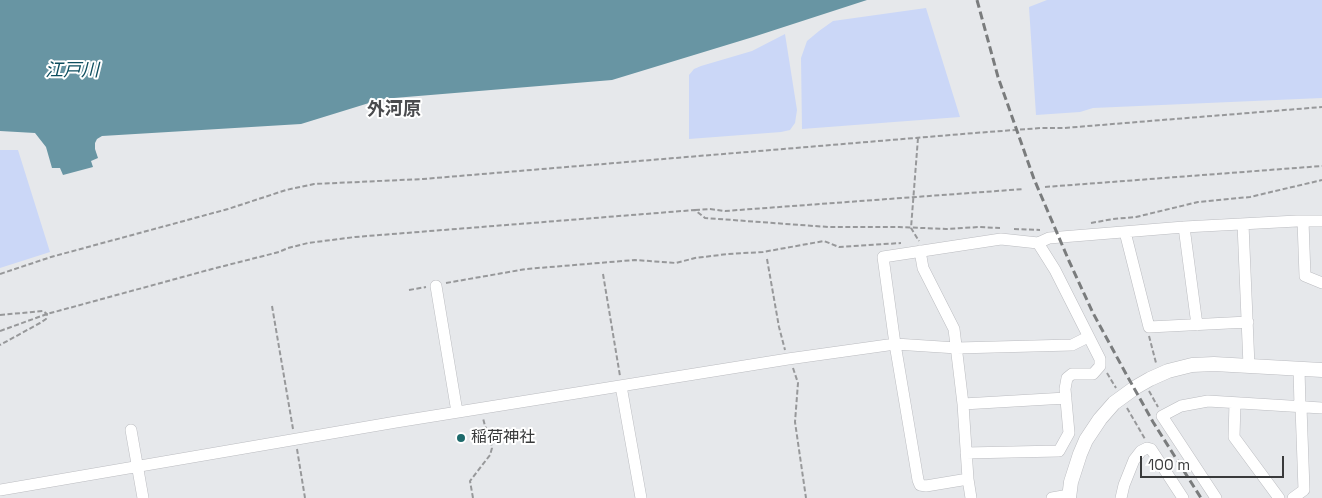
<!DOCTYPE html>
<html>
<head>
<meta charset="utf-8">
<style>
	body { margin:0 }
	#map { position:relative; width:1322px; height:498px; overflow:hidden; background:#e6e8eb; font-family:"Space Grotesk",sans-serif }
	canvas { display:block }
	.scale { position:absolute; left:1140px; top:456px; width:144px; height:22px; box-sizing:border-box; border:2px solid #393a3b; border-top:0; padding-left:6px; font-size:15px; line-height:18px; white-space:nowrap; color:#393a3b; -webkit-text-stroke:4px #fff; paint-order:stroke }
</style>
</head>
<body>
<div id="map">
<canvas width="1322" height="498"></canvas>
<div class="scale">100 m</div>
</div>
<script>
const g = document.querySelector('canvas').getContext('2d');
g.lineJoin = 'round';
function fillPath(path, color) { g.fillStyle = color; g.fill(path, 'evenodd'); }
const toPath = rows => new Path2D(rows.map(r => 'M' + r).join(''));
function trace(path, color, width, dash) { g.strokeStyle = color; g.lineWidth = width; g.lineCap = dash ? 'butt' : 'round'; g.setLineDash(dash || []); g.stroke(path); }
function write(font, color, halo, rows, align = 'center') {
  g.font = font + ' "Space Grotesk","Noto Sans JP",sans-serif'; g.lineWidth = 4; g.setLineDash([]); g.textBaseline = 'middle'; g.strokeStyle = halo; g.fillStyle = color; for (const [text, x, y, turn = 0] of rows) {
    g.save(); g.translate(x, y); g.rotate((+turn || 0) * Math.PI / 180); g.textAlign = isNaN(turn) ? turn : align; if (halo) g.strokeText(text, 0, 0); g.fillText(text, 0, 0); g.restore();
  }
}
const green = toPath([
	[1047,0,1322,0,1322,98,1093,108,1080,112,1036,115,1029,7],
	[926,8,960,117,802,129,801,58,807,41,819,31,833,21],
	[785,34,797,110,795,123,790,130,781,132,689,139,689,75,694,69,701,66,752,51],
	[0,150,18,150,50,252,0,268]
]);
const water = toPath([
	[0,0,867,0,753,37,612,80,382,99,301,124,102,136,97,139,95,143,95,149,98,158,91,161,93,167,63,175,60,168,52,168,46,147,35,133,0,131]
]);
const path = toPath([
	[918,138,911,228,919,241],
	[1045,187,1322,166],
	[695,210,710,209,725,211,1024,189],
	[1091,223,1113,219,1136,217,1198,202,1250,197,1322,180],
	[1014,229,1040,230],
	[767,259,779,327,785,350],
	[0,274,51,257,228,209,286,190,314,184,423,179,975,133,1041,128,1064,128,1322,107],
	[603,274,620,376],
	[446,283,526,269,635,260,676,263,695,258,728,254,763,252,824,241,839,247,901,243],
	[409,290,426,287],
	[272,306,293,429],
	[0,315,43,311,47,314,46,319,40,323,0,345],
	[0,331,47,314,212,269,279,252,288,248,308,243,355,237,695,210,705,218,828,227,899,227,946,229,979,227,1000,228],
	[1149,336,1156,363],
	[793,368,798,383,795,422,806,498],
	[1107,373,1116,388],
	[1149,391,1158,407],
	[1127,408,1145,439],
	[297,449,305,498],
	[473,498,470,481,490,455,492,448,490,436,485,426,483,418]
]);
const minor = toPath([
	[1303,221,1305,276,1322,283],
	[1243,224,1249,366],
	[1184,227,1197,325],
	[1125,232,1149,327,1248,322],
	[920,251,923,268,954,329,963,404,968,479,971,498],
	[436,286,457,412],
	[1299,368,1300,407],
	[621,386,641,498],
	[1235,403,1234,437,1279,498],
	[963,404,1066,398],
	[131,430,143,498],
	[966,453,1059,451,1069,433,1065,389,1067,378,1072,374,1093,374,1100,366,1100,359,1055,270,1038,243],
	[968,479,926,486,920,485,918,480,895,344,883,257,1001,239,1038,243,1049,238,1184,227,1297,221,1322,221],
	[0,490,396,422,788,359,895,344,957,348,1072,345,1088,337],
	[1052,498,1069,495],
	[1121,498,1124,485,1134,460,1141,451,1147,448,1151,449,1183,498],
	[1216,498,1162,416,1181,406,1208,401,1322,408],
	[1293,498,1304,490,1301,407]
]);
const tertiary = toPath([
	[1069,498,1071,482,1080,454,1086,440,1100,419,1114,403,1136,387,1150,379,1168,371,1192,365,1214,364,1322,370]
]);
const rail = toPath([
	[977,0,998,77,1034,179,1069,261,1093,313,1125,372,1153,422,1201,498]
]);
const markers = [
	[461,438,5,"#1e6a6c"]
];
const poiNames = [
	["稲荷神社",471,438]
];
const waterNames = [
	["江戸川",72,71]
];
const neighbourhoodNames = [
	["外河原",394,110]
];
fillPath(green, '#cbd7f7');
fillPath(water, '#6895a3');
trace(minor, '#bbbcc0', 12);
trace(tertiary, '#bbbcc0', 15);
trace(path, '#97989a', 2, [5, 2.5]);
trace(minor, '#fff', 11);
trace(tertiary, '#fff', 14);
trace(rail, '#7a7c7d', 3, [8, 4]);
for (const [x, y, r, color] of markers) { const dot = new Path2D(); dot.arc(x, y, r, 0, 2 * Math.PI); g.fillStyle = color; g.fill(dot); trace(dot, '#fff', 2); }
write('16px', '#393a3b', '#fff', poiNames, 'left');
write('italic 18px', '#0e4e5f', '#fff', waterNames);
write('bold 18px', '#4a4b4e', '#fff', neighbourhoodNames);
</script>
</body>
</html>
